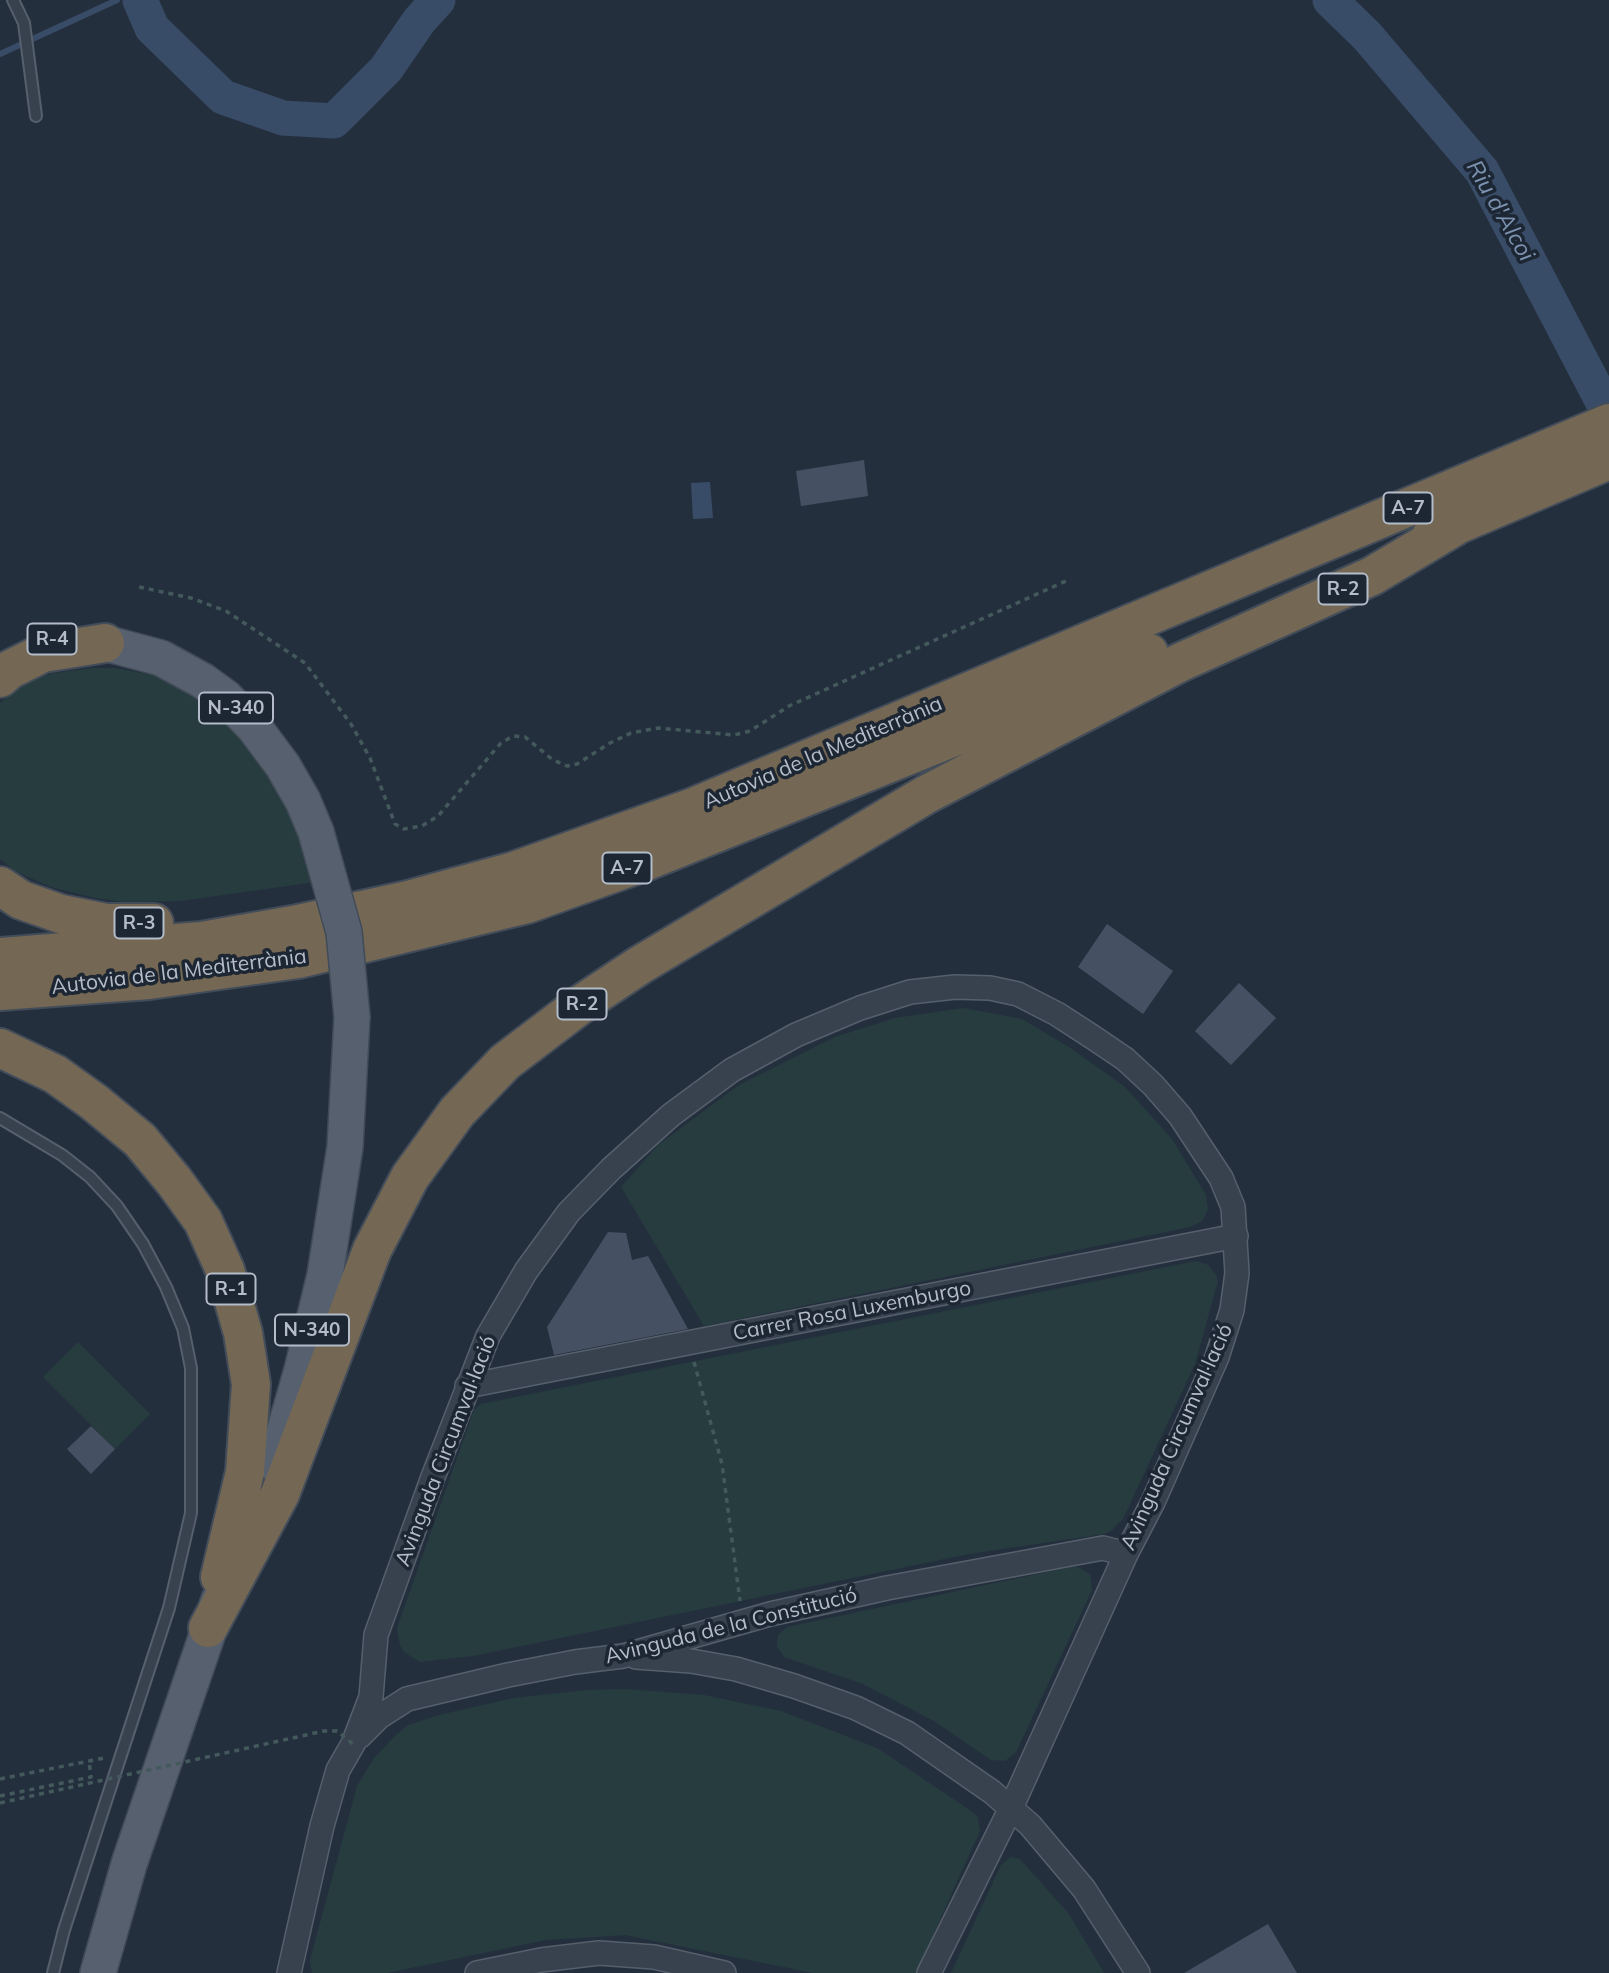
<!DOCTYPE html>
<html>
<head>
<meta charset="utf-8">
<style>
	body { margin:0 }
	canvas { display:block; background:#242f3e }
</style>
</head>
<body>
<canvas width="1609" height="1973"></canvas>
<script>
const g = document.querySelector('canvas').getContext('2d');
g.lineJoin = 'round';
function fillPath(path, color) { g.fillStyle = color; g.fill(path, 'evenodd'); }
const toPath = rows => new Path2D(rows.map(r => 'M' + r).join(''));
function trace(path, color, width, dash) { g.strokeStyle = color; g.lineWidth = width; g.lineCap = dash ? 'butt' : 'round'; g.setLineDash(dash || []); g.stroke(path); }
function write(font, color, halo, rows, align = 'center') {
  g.font = font + ' Mulish,sans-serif'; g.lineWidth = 7; g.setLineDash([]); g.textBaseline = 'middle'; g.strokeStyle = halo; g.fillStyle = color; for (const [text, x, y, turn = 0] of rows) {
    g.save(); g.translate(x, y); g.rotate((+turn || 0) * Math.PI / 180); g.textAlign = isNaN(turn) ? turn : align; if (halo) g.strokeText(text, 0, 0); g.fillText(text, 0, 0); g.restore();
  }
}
const green = toPath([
	[93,668,115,668,159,676,179,684,233,720,290,806,316,882,180,901,123,902,95,898,51,887,15,871,0,859,0,703,22,685,37,678,54,673],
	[964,1008,1022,1019,1069,1047,1125,1087,1172,1139,1206,1195,1208,1209,1202,1221,1190,1227,704,1326,621,1187,658,1145,739,1085,835,1037,895,1018],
	[1196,1261,1208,1265,1216,1275,1218,1281,1195,1364,1123,1519,1111,1531,1104,1534,969,1554,473,1656,420,1662,404,1652,400,1645,397,1628,474,1410,481,1404],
	[78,1342,150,1414,115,1449,43,1377],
	[1071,1567,1078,1567,1090,1574,1092,1590,1016,1752,1005,1761,991,1760,934,1721,863,1684,784,1657,777,1646,778,1635,787,1627],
	[626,1689,704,1695,781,1711,877,1748,974,1813,978,1818,980,1831,916,1973,813,1973,625,1935,546,1940,387,1973,312,1973,310,1960,357,1786,374,1758,396,1735,408,1725,443,1714,514,1698,587,1690],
	[1011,1857,1020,1859,1069,1914,1104,1973,951,1973,1001,1865]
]);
const water = toPath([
	[710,482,713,518,693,519,691,483]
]);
const stream = toPath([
	[0,54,117,0]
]);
const river = toPath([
	[140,0,152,28,223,97,283,118,334,121,386,69,419,21,438,0],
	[1330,0,1367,36,1482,171,1609,414]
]);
const building = toPath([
	[864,460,868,496,801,506,796,471],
	[1107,924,1173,971,1143,1014,1078,967],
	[1239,983,1276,1018,1231,1065,1195,1031],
	[608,1232,626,1233,632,1260,648,1256,688,1329,554,1355,547,1327],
	[91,1426,115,1449,91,1474,67,1449],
	[1268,1924,1297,1973,1184,1973]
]);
const path = toPath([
	[139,587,191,598,226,611,305,663,351,724,370,758,395,824,404,829,422,826,438,816,501,743,513,736,525,737,553,760,567,766,577,764,610,743,631,733,658,728,734,735,750,731,789,706,1066,581],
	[694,1362,722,1464,740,1601],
	[0,1779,104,1758],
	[0,1796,91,1777,89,1761]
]);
const lane = toPath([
	[13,0,24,23,36,116],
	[0,1118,62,1155,90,1177,117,1206,143,1244,166,1287,183,1328,191,1368,191,1513,169,1608,64,1930,53,1973]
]);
const street = toPath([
	[467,1386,1236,1236],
	[636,1657,691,1661,736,1669,794,1686,856,1708,907,1733,992,1792,1030,1825,1084,1889,1138,1973],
	[360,1736,379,1717,407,1699,508,1675,575,1662,623,1656,770,1614,887,1588,1103,1548,1126,1554],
	[289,1973,322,1826,338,1770,353,1744,371,1697,376,1635,433,1477,488,1336,526,1271,569,1212,611,1169,671,1115,732,1070,796,1035,860,1008,910,992,955,987,990,988,1018,994,1057,1014,1094,1038,1125,1059,1153,1085,1180,1116,1221,1178,1233,1207,1237,1273,1232,1310,1217,1357,1153,1502,1126,1554,1011,1808,929,1973],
	[477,1973,541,1960,599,1953,654,1957,724,1973]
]);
const primary = toPath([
	[105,643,161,658,203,681,225,697,254,727,283,766,303,801,316,832],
	[275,1464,302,1370,325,1275,345,1147,352,1017],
	[98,1973,129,1864,219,1600]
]);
const highway = toPath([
	[1431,536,1609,460],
	[0,678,9,670,43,653,105,643],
	[0,886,21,900,61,914,106,923,154,923],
	[0,957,202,941,293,925,408,900,514,871,691,808,1609,423],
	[0,991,149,980,298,959,527,904,647,861,957,736,1149,653],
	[0,1048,55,1074,94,1102,140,1140,174,1181,203,1221,225,1270,243,1333,251,1384,245,1472,220,1577],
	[208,1628,280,1494,372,1250,410,1177,457,1112,505,1062,580,1005,640,965,927,794,1181,662,1372,576,1454,527]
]);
const pathBridge = toPath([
	[0,1803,324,1731,337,1731,353,1744]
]);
const primaryBridge = toPath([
	[316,832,344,932,352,1017]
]);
const shields = [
	[1408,508,49],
	[1343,589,49],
	[52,639,49],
	[236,708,74],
	[627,868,49],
	[139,923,49],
	[582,1004,49],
	[231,1289,49],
	[312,1330,74]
];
const shieldNames = [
	["A-7",1408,508],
	["R-2",1343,589],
	["R-4",52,639],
	["N-340",236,708],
	["A-7",627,868],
	["R-3",139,923],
	["R-2",582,1004],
	["R-1",231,1289],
	["N-340",312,1330]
];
const streetNames = [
	["Autovia de la Mediterrània",823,753,-23],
	["Autovia de la Mediterrània",179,972,-7],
	["Carrer Rosa Luxemburgo",852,1311,-11],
	["Avinguda Circumval·lació",1177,1437,-66],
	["Avinguda Circumval·lació",446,1451,-69],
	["Avinguda de la Constitució",731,1626,-14]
];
const waterNames = [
	["Riu d'Alcoi",1500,211,60]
];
fillPath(green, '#263c3f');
fillPath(water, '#394c67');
trace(stream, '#394c67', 6);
trace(river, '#394c67', 35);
fillPath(building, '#455162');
trace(lane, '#565f6c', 14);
trace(street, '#565f6c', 26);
trace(primary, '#414a57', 38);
trace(highway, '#434c59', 42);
trace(path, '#44595c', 3.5, [5, 5]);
trace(lane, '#38414e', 10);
trace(street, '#38414e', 23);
trace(primary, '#56606e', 35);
trace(highway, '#746855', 38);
trace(primaryBridge, '#414a57', 38, []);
trace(pathBridge, '#44595c', 3.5, [5, 5]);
trace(primaryBridge, '#56606e', 35);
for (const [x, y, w] of shields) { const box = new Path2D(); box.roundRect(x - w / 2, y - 15.5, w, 31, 5); g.fillStyle = '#1d2633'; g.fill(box); trace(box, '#b4bcc9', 2); }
write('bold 19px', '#b4bcc9', null, shieldNames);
write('21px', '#b4bcc9', '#1d2633', streetNames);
write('italic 23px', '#7c92b1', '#1d2633', waterNames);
</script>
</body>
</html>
